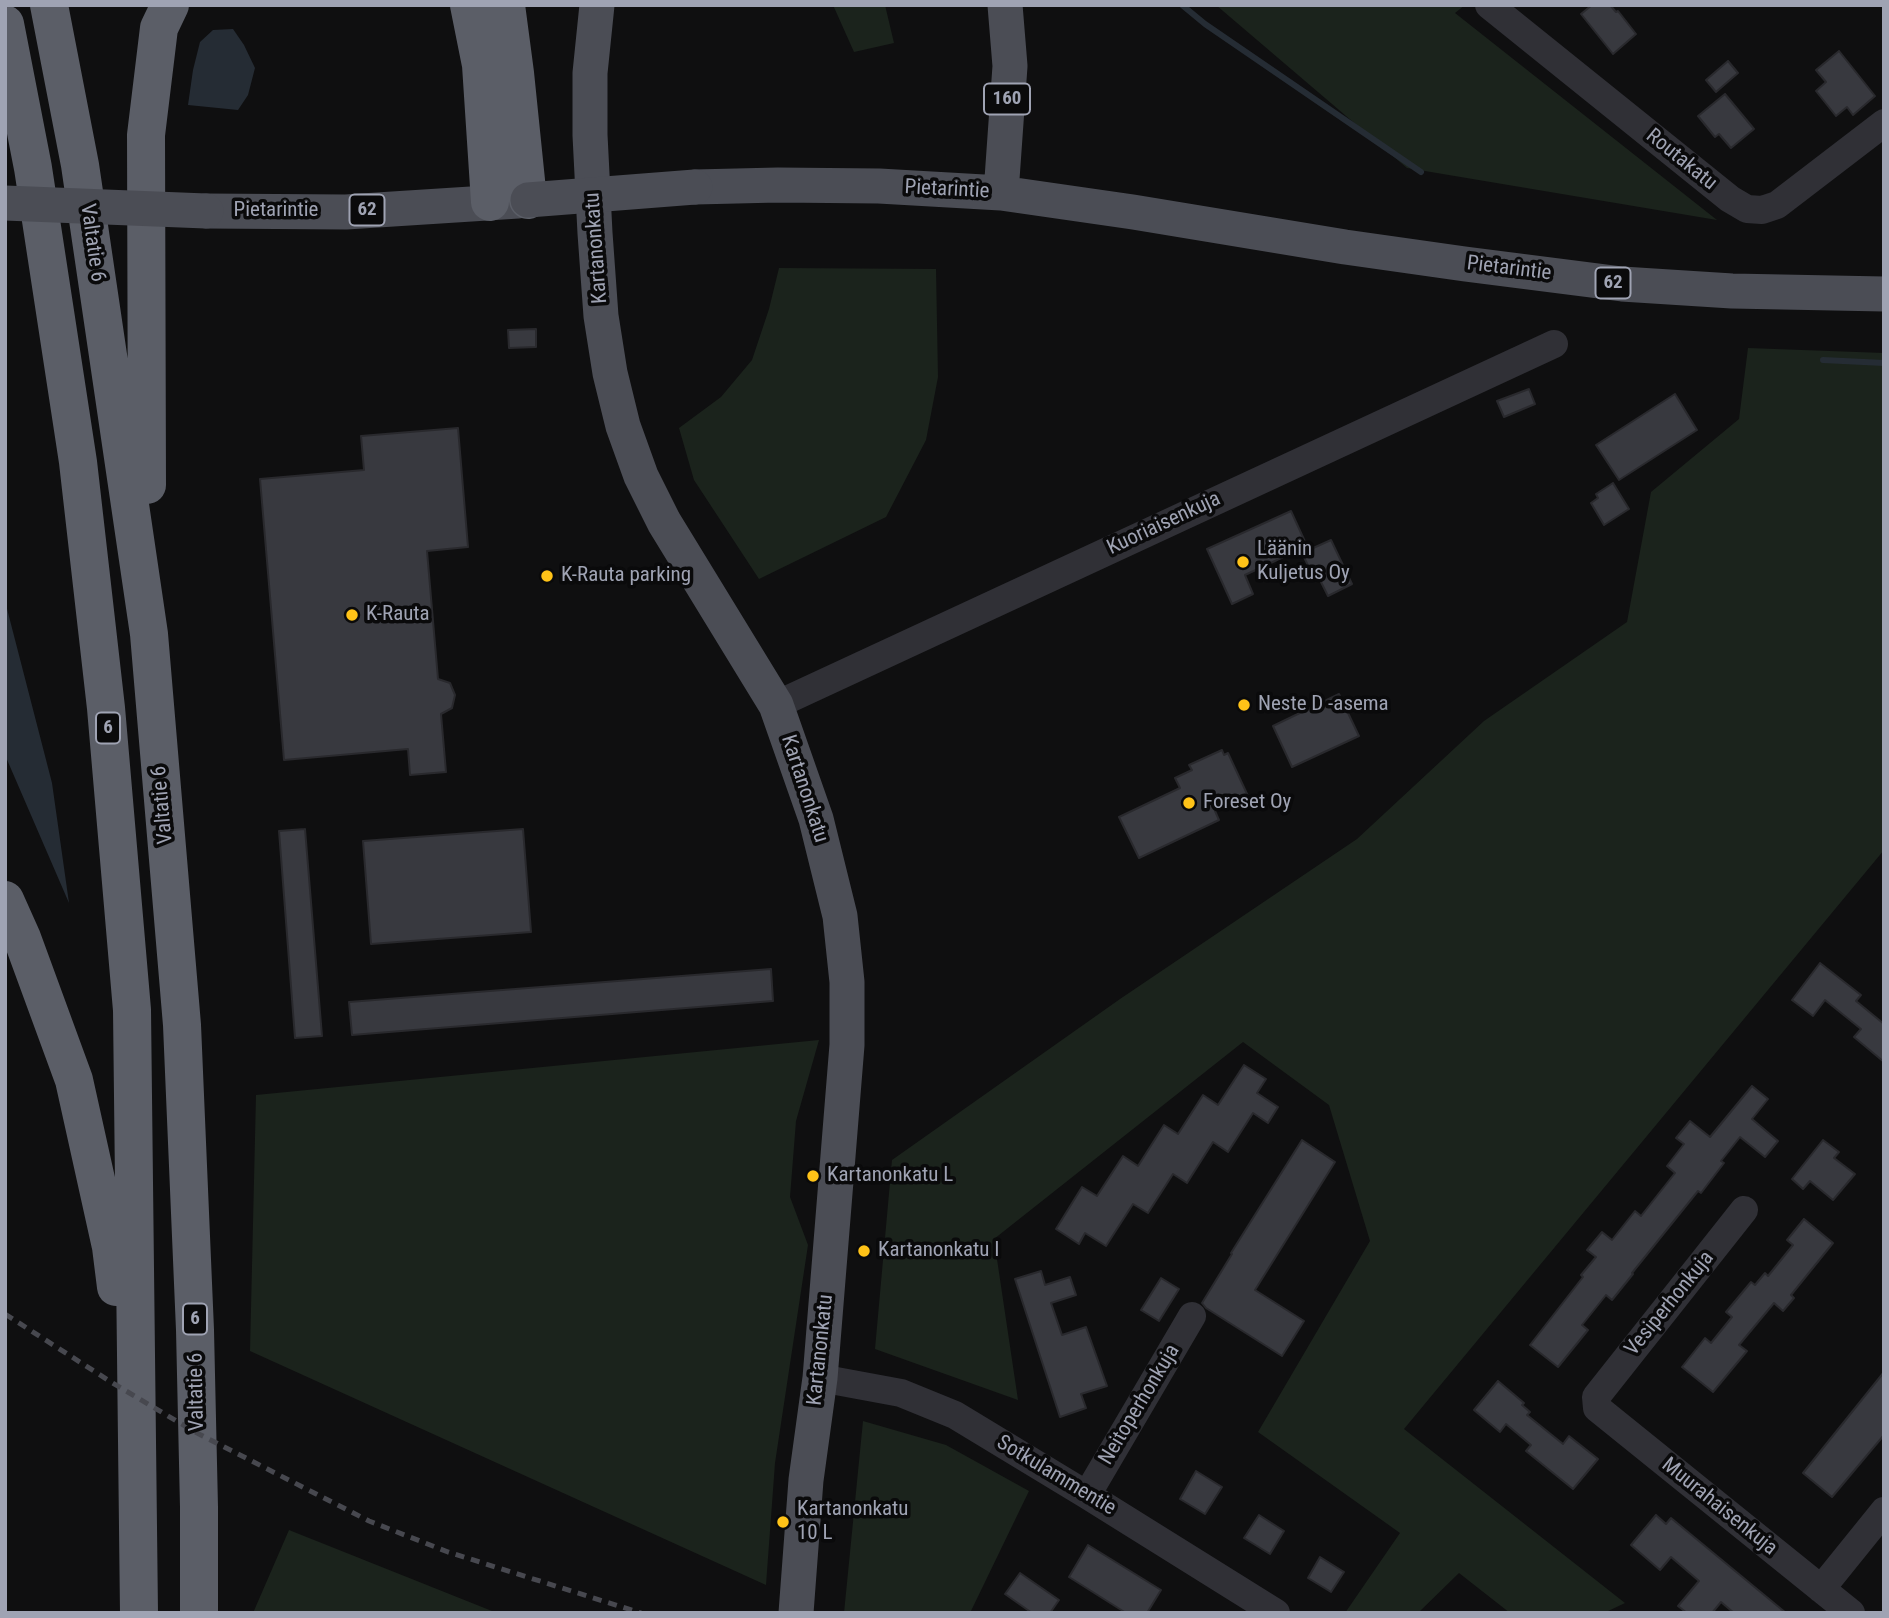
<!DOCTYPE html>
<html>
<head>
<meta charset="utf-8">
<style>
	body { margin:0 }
	#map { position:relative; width:1889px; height:1618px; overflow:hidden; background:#0f0f10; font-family:"Roboto Condensed",sans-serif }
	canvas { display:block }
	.frame { position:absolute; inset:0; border:7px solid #9fa3b3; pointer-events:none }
</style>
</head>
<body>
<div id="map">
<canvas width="1889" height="1618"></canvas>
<div class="frame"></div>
</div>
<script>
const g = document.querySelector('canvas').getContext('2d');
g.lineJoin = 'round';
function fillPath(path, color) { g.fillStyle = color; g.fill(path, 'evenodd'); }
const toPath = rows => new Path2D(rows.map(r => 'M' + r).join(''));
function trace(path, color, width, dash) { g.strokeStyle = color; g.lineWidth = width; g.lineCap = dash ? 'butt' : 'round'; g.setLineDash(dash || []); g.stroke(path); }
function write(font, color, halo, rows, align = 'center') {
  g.font = font + ' "Roboto Condensed",sans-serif'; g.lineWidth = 7; g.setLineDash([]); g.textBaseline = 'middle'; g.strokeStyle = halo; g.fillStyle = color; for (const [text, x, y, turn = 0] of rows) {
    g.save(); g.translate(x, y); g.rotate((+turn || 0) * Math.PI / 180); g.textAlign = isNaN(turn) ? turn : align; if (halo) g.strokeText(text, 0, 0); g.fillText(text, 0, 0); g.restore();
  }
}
const green = toPath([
	[833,5,885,5,894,43,854,52],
	[1216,5,1465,5,1455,13,1717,220,1407,168],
	[779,268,936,269,938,377,926,440,886,517,759,579,694,480,679,428,721,397,752,360,769,309],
	[1748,348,1884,353,1884,850,1404,1429,1625,1603,1604,1613,1510,1613,1459,1573,1418,1613,1345,1613,1400,1533,1258,1432,1370,1241,1329,1105,1243,1042,994,1239,1018,1400,875,1349,892,1160,1120,999,1357,839,1484,721,1627,622,1651,492,1739,419],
	[819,1040,796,1121,790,1197,808,1245,775,1463,766,1585,250,1351,256,1095],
	[863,1421,946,1445,1029,1491,970,1613,844,1613],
	[289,1530,497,1613,253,1613]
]);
const water = toPath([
	[233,29,244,45,255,68,248,95,238,110,188,105,193,70,200,42,213,30],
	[5,601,52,783,69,903,5,755]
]);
const stream = toPath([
	[1182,5,1205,24,1421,172],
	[1823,360,1884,363]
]);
const building = toPath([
	[1592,5,1610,5,1616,12,1618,11,1636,34,1613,54,1581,14,1592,5],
	[1839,51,1875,96,1853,115,1847,107,1836,116,1816,91,1826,82,1816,70,1839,51],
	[1728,61,1738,73,1716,92,1706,80,1728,61],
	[1725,94,1754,129,1731,148,1719,134,1715,137,1698,116,1725,94],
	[536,329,536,347,509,348,508,330,536,329],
	[1529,389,1535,404,1504,417,1497,401,1529,389],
	[1675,394,1697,430,1619,480,1596,445,1675,394],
	[458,428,468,547,427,551,438,679,450,683,455,695,452,708,441,714,446,772,410,775,408,749,284,760,260,479,364,470,361,436,458,428],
	[1613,483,1629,509,1604,525,1591,503,1598,498,1596,494,1613,483],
	[1291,511,1307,546,1245,575,1253,594,1232,604,1207,549,1291,511],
	[1331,540,1352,584,1328,596,1319,578,1315,580,1302,553,1331,540],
	[1339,694,1359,736,1292,767,1273,726,1339,694],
	[1222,750,1224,755,1228,753,1248,796,1215,811,1219,820,1139,858,1119,817,1180,788,1175,778,1192,770,1189,765,1222,750],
	[305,829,322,1036,295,1038,279,831,305,829],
	[523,829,531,932,371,944,363,841,523,829],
	[1820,963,1861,995,1856,1001,1884,1024,1884,1062,1854,1037,1861,1029,1825,1000,1813,1016,1792,1000,1820,963],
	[771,969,773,1001,352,1035,349,1002,771,969],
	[1244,1065,1266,1079,1257,1093,1278,1107,1268,1123,1253,1113,1228,1152,1213,1142,1187,1183,1173,1174,1148,1213,1133,1204,1106,1246,1085,1233,1079,1244,1056,1229,1082,1187,1097,1196,1123,1156,1138,1166,1164,1125,1178,1134,1203,1095,1218,1105,1244,1065],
	[1752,1086,1768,1099,1752,1119,1778,1141,1765,1157,1740,1137,1721,1161,1724,1163,1701,1193,1698,1191,1632,1273,1633,1274,1612,1300,1606,1295,1582,1325,1588,1330,1558,1367,1530,1345,1583,1277,1581,1275,1596,1257,1587,1250,1602,1232,1612,1240,1635,1211,1641,1216,1675,1173,1667,1166,1684,1144,1676,1138,1690,1121,1710,1137,1752,1086],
	[1302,1140,1335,1162,1255,1290,1304,1321,1282,1356,1206,1308,1202,1303,1232,1254,1231,1253,1302,1140],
	[1823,1140,1839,1152,1834,1158,1855,1174,1833,1200,1810,1181,1803,1189,1792,1179,1823,1140],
	[1804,1219,1833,1243,1791,1295,1794,1298,1783,1311,1774,1303,1739,1345,1747,1351,1713,1392,1682,1367,1705,1338,1711,1343,1732,1317,1726,1312,1751,1282,1755,1285,1765,1273,1768,1276,1793,1245,1787,1240,1804,1219],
	[1041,1271,1045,1285,1070,1277,1076,1295,1051,1303,1062,1335,1086,1327,1107,1386,1081,1394,1086,1408,1060,1417,1015,1279,1041,1271],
	[1161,1278,1179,1289,1159,1321,1141,1310,1161,1278],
	[1884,1372,1884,1435,1832,1497,1803,1473,1884,1372],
	[1498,1381,1524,1403,1522,1405,1530,1412,1527,1415,1563,1444,1569,1436,1598,1459,1573,1489,1526,1451,1531,1445,1506,1424,1500,1432,1474,1410,1498,1381],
	[1196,1471,1222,1487,1205,1514,1180,1499,1196,1471],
	[1259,1515,1284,1531,1270,1554,1244,1538,1259,1515],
	[1656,1515,1666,1524,1671,1518,1786,1613,1734,1613,1721,1602,1712,1613,1687,1613,1678,1606,1699,1581,1671,1557,1660,1570,1631,1545,1656,1515],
	[1088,1545,1161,1590,1147,1613,1126,1613,1069,1577,1088,1545],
	[1320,1557,1344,1572,1331,1592,1308,1578,1320,1557],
	[1020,1573,1059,1600,1050,1613,1032,1613,1005,1594,1020,1573]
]);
const minor = toPath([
	[1489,5,1730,199,1747,209,1762,210,1777,205,1884,123],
	[776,705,1554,344],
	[1744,1210,1596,1397,1597,1408,1851,1613],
	[820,1378,901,1393,955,1415,1087,1495,1276,1613],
	[1087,1495,1192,1316],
	[1821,1589,1884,1511]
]);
const major = toPath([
	[597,5,590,73,590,135,595,233,601,316,610,373,623,426,641,476,664,522,776,705,816,819,840,916,847,982,847,1045,820,1378,806,1480,796,1613],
	[695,187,778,185,879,186,1001,193,1133,212,1345,247,1465,264,1622,284,1732,291,1884,294],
	[1001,193,1010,66,1005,5],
	[206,211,346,212,518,201]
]);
const highway = toPath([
	[49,5,80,165,149,634,182,1025,195,1330,199,1507,199,1613],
	[469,5,481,65,490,202],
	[506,5,515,73,528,200],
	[5,24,33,168,78,462,106,708,132,1010,139,1613],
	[147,485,146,135,159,28,170,5],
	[5,900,22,938,74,1080,111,1247,116,1287]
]);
const rail = toPath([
	[5,1314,111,1382,195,1432,369,1521,448,1552,641,1613]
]);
const majorBridge = toPath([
	[528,200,695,187],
	[5,203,206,211]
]);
const markers = [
	[1243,562,7,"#ffc318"],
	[547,576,7,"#ffc318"],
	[352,615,7,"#ffc318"],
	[1244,705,7,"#ffc318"],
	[1189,803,7,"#ffc318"],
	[813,1176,7,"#ffc318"],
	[864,1251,7,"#ffc318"],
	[783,1522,7,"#ffc318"]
];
const shields = [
	[1007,99,46],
	[367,210,35],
	[1613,283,35],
	[108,728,24],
	[195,1319,24]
];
const shieldNames = [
	["160",1007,99],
	["62",367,210],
	["62",1613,283],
	["6",108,728],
	["6",195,1319]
];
const streetNames = [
	["Routakatu",1681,160,39],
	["Pietarintie",947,190,3],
	["Pietarintie",276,211],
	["Valtatie 6",92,243,82],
	["Kartanonkatu",597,248,-94],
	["Pietarintie",1509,269,7],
	["Kuoriaisenkuja",1164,524,-25],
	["Kartanonkatu",804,789,72],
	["Valtatie 6",163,805,-95],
	["Vesiperhonkuja",1670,1304,-51],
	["Kartanonkatu",821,1350,-84],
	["Valtatie 6",197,1392,-91],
	["Neitoperhonkuja",1140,1405,-59],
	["Sotkulammentie",1056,1476,31],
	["Muurahaisenkuja",1719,1507,39]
];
const poiNames = [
	["Läänin",1257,550],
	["Kuljetus Oy",1257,574],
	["K-Rauta parking",561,576],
	["K-Rauta",366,615],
	["Neste D -asema",1258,705],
	["Foreset Oy",1203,803],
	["Kartanonkatu L",827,1176],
	["Kartanonkatu I",878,1251],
	["Kartanonkatu",797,1510],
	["10 L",797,1534]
];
fillPath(green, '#1b231c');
fillPath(water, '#252c34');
trace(stream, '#252c34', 6);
fillPath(building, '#38393f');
trace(building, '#29292d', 2);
trace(minor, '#303036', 28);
trace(major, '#4b4d55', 35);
trace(highway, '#5b5e67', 38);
trace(rail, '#47484f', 5, [9, 7]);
trace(majorBridge, '#4b4d55', 35);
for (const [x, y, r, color] of markers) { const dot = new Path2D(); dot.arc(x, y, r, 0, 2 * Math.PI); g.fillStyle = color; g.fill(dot); trace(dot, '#0a0a0b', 2.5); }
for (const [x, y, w] of shields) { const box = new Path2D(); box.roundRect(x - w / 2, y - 15.5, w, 31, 5); g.fillStyle = '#0a0a0b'; g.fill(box); trace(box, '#9fa3b3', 2); }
write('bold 19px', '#9fa3b3', null, shieldNames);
write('21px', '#9fa3b3', '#0a0a0b', streetNames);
write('21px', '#9fa3b3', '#0a0a0b', poiNames, 'left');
</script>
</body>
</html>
